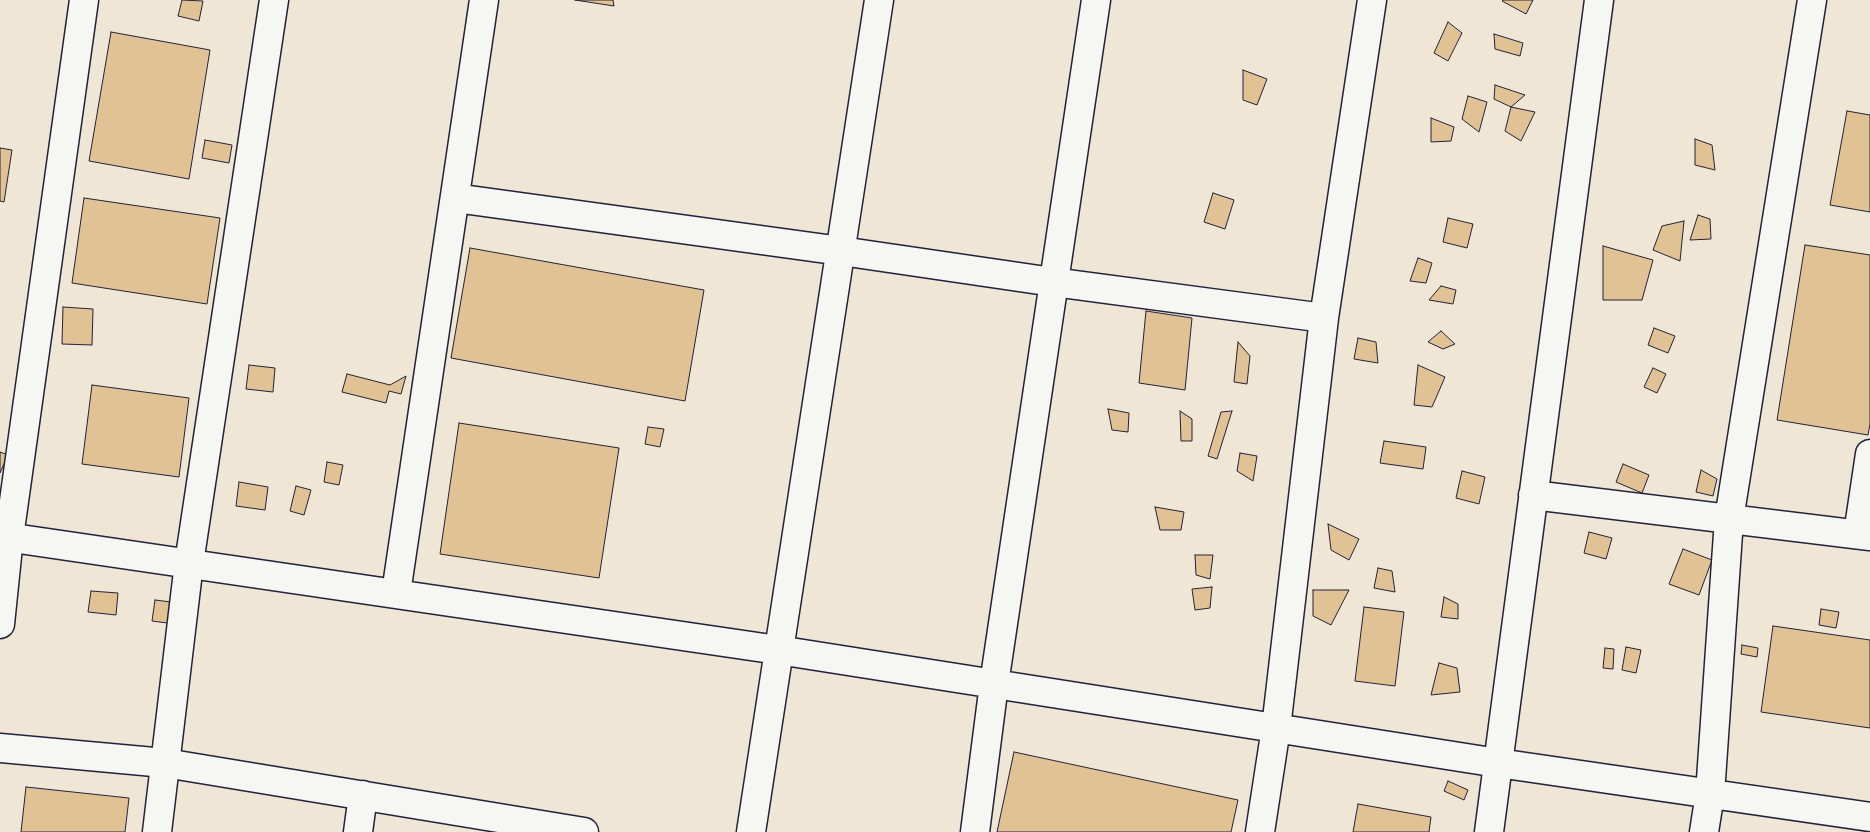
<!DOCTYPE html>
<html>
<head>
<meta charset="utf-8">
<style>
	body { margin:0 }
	canvas { display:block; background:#f0e6d6 }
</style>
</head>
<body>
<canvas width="1870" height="832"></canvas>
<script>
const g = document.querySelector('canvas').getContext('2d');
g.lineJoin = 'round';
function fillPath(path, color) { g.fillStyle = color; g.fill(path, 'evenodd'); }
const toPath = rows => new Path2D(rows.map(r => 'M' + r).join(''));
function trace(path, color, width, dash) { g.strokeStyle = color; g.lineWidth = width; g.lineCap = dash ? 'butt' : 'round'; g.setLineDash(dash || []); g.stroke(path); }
const building = toPath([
	[182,0,203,1,199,21,178,16,182,0],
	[575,0,613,0,614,6,575,0],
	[1503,0,1533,0,1526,14,1502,1,1503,0],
	[1448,22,1462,33,1448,61,1434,53,1448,22],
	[111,32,210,50,189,179,89,161,111,32],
	[1494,34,1523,43,1520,56,1495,49,1494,34],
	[1243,70,1267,79,1257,105,1243,100,1243,70],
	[1495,85,1525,95,1511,107,1494,99,1495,85],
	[1468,96,1487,102,1479,132,1462,119,1468,96],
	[1511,107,1535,112,1521,141,1505,131,1511,107],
	[1847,111,1870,115,1870,212,1830,205,1847,111],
	[1431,118,1454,127,1451,141,1431,142,1431,118],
	[1695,139,1712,145,1715,170,1695,165,1695,139],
	[205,140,232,145,229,163,202,158,205,140],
	[0,148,12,150,4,202,0,201,0,148],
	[1213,193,1234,200,1225,229,1204,222,1213,193],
	[84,198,220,218,207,304,72,283,84,198],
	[1698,215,1710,219,1711,239,1690,240,1698,215],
	[1448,218,1473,224,1467,248,1443,242,1448,218],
	[1684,221,1680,261,1653,250,1662,226,1684,221],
	[1805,245,1870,255,1870,424,1868,435,1777,420,1805,245],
	[1603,246,1653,260,1642,300,1603,300,1603,246],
	[470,248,704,290,685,401,451,358,470,248],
	[1418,258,1432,263,1426,283,1410,281,1418,258],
	[1441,286,1456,290,1453,304,1429,300,1441,286],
	[63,307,93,309,92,345,62,344,63,307],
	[1146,311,1192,318,1185,390,1139,383,1146,311],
	[1654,328,1675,336,1668,353,1648,345,1654,328],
	[1441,331,1455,344,1443,349,1428,342,1441,331],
	[1358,338,1376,342,1378,363,1354,359,1358,338],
	[1238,342,1250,356,1247,384,1234,382,1238,342],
	[249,365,275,368,273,392,246,389,249,365],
	[1418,365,1445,377,1432,407,1414,405,1418,365],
	[1653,368,1666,374,1657,393,1644,387,1653,368],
	[347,374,390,385,406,376,401,394,389,391,386,403,342,392,347,374],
	[92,385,189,398,179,477,82,464,92,385],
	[1108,409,1129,413,1128,432,1112,430,1108,409],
	[1180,411,1192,419,1192,441,1181,441,1180,411],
	[1232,411,1217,459,1208,456,1221,412,1232,411],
	[459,423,619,448,599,578,440,554,459,423],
	[648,427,664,429,660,447,645,444,648,427],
	[1384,441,1426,447,1423,469,1380,463,1384,441],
	[0,452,8,455,0,473,0,452],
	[1240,453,1257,456,1253,481,1237,471,1240,453],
	[327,462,343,465,339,485,324,482,327,462],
	[1623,464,1649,475,1642,493,1616,482,1623,464],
	[1701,470,1717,479,1713,496,1696,492,1701,470],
	[1462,471,1485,477,1479,504,1456,498,1462,471],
	[239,482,268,487,265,510,236,506,239,482],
	[296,486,311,490,304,515,290,511,296,486],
	[1155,507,1184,512,1181,530,1160,530,1155,507],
	[1328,524,1359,539,1349,560,1331,550,1328,524],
	[1589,532,1612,538,1606,559,1584,553,1589,532],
	[1683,549,1712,560,1699,595,1669,584,1683,549],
	[1195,555,1213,555,1210,579,1196,575,1195,555],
	[1378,568,1392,571,1395,592,1374,588,1378,568],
	[1212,587,1210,608,1195,610,1192,589,1212,587],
	[1313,590,1349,590,1331,625,1313,616,1313,590],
	[91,591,118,593,116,615,88,612,91,591],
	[1444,597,1458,604,1458,619,1441,617,1444,597],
	[155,600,179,603,175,624,152,621,155,600],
	[1364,607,1404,612,1395,686,1355,681,1364,607],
	[1821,609,1839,612,1836,628,1819,625,1821,609],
	[1773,626,1870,640,1870,728,1761,712,1773,626],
	[1742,645,1758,648,1757,657,1741,654,1742,645],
	[1626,647,1641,650,1636,673,1622,670,1626,647],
	[1605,648,1614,649,1613,669,1603,668,1605,648],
	[1439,663,1457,668,1460,692,1431,695,1439,663],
	[1014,752,1238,800,1231,832,997,832,1014,752],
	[1448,781,1468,790,1464,800,1444,791,1448,781],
	[26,787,129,798,125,832,21,832,26,787],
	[1358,804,1431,817,1429,832,1353,832,1358,804]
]);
const minor = toPath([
	[455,198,841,251,1053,282,1324,318],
	[1533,495,1870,536],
	[1858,534,1870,454],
	[0,536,778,650,1498,763,1870,817],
	[396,593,484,0],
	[0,624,9,537,84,0],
	[0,748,165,763,584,832],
	[157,832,189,563,274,0],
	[358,832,363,795],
	[751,832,879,0],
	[975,832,994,684,1096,0],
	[1260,832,1276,728,1324,318,1372,0],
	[1489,832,1599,0],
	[1704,832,1710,794,1729,519,1812,0]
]);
fillPath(building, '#e1c294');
trace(building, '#22223b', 1);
trace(minor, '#22223b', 31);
trace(minor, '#f6f6f2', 28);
</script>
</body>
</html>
